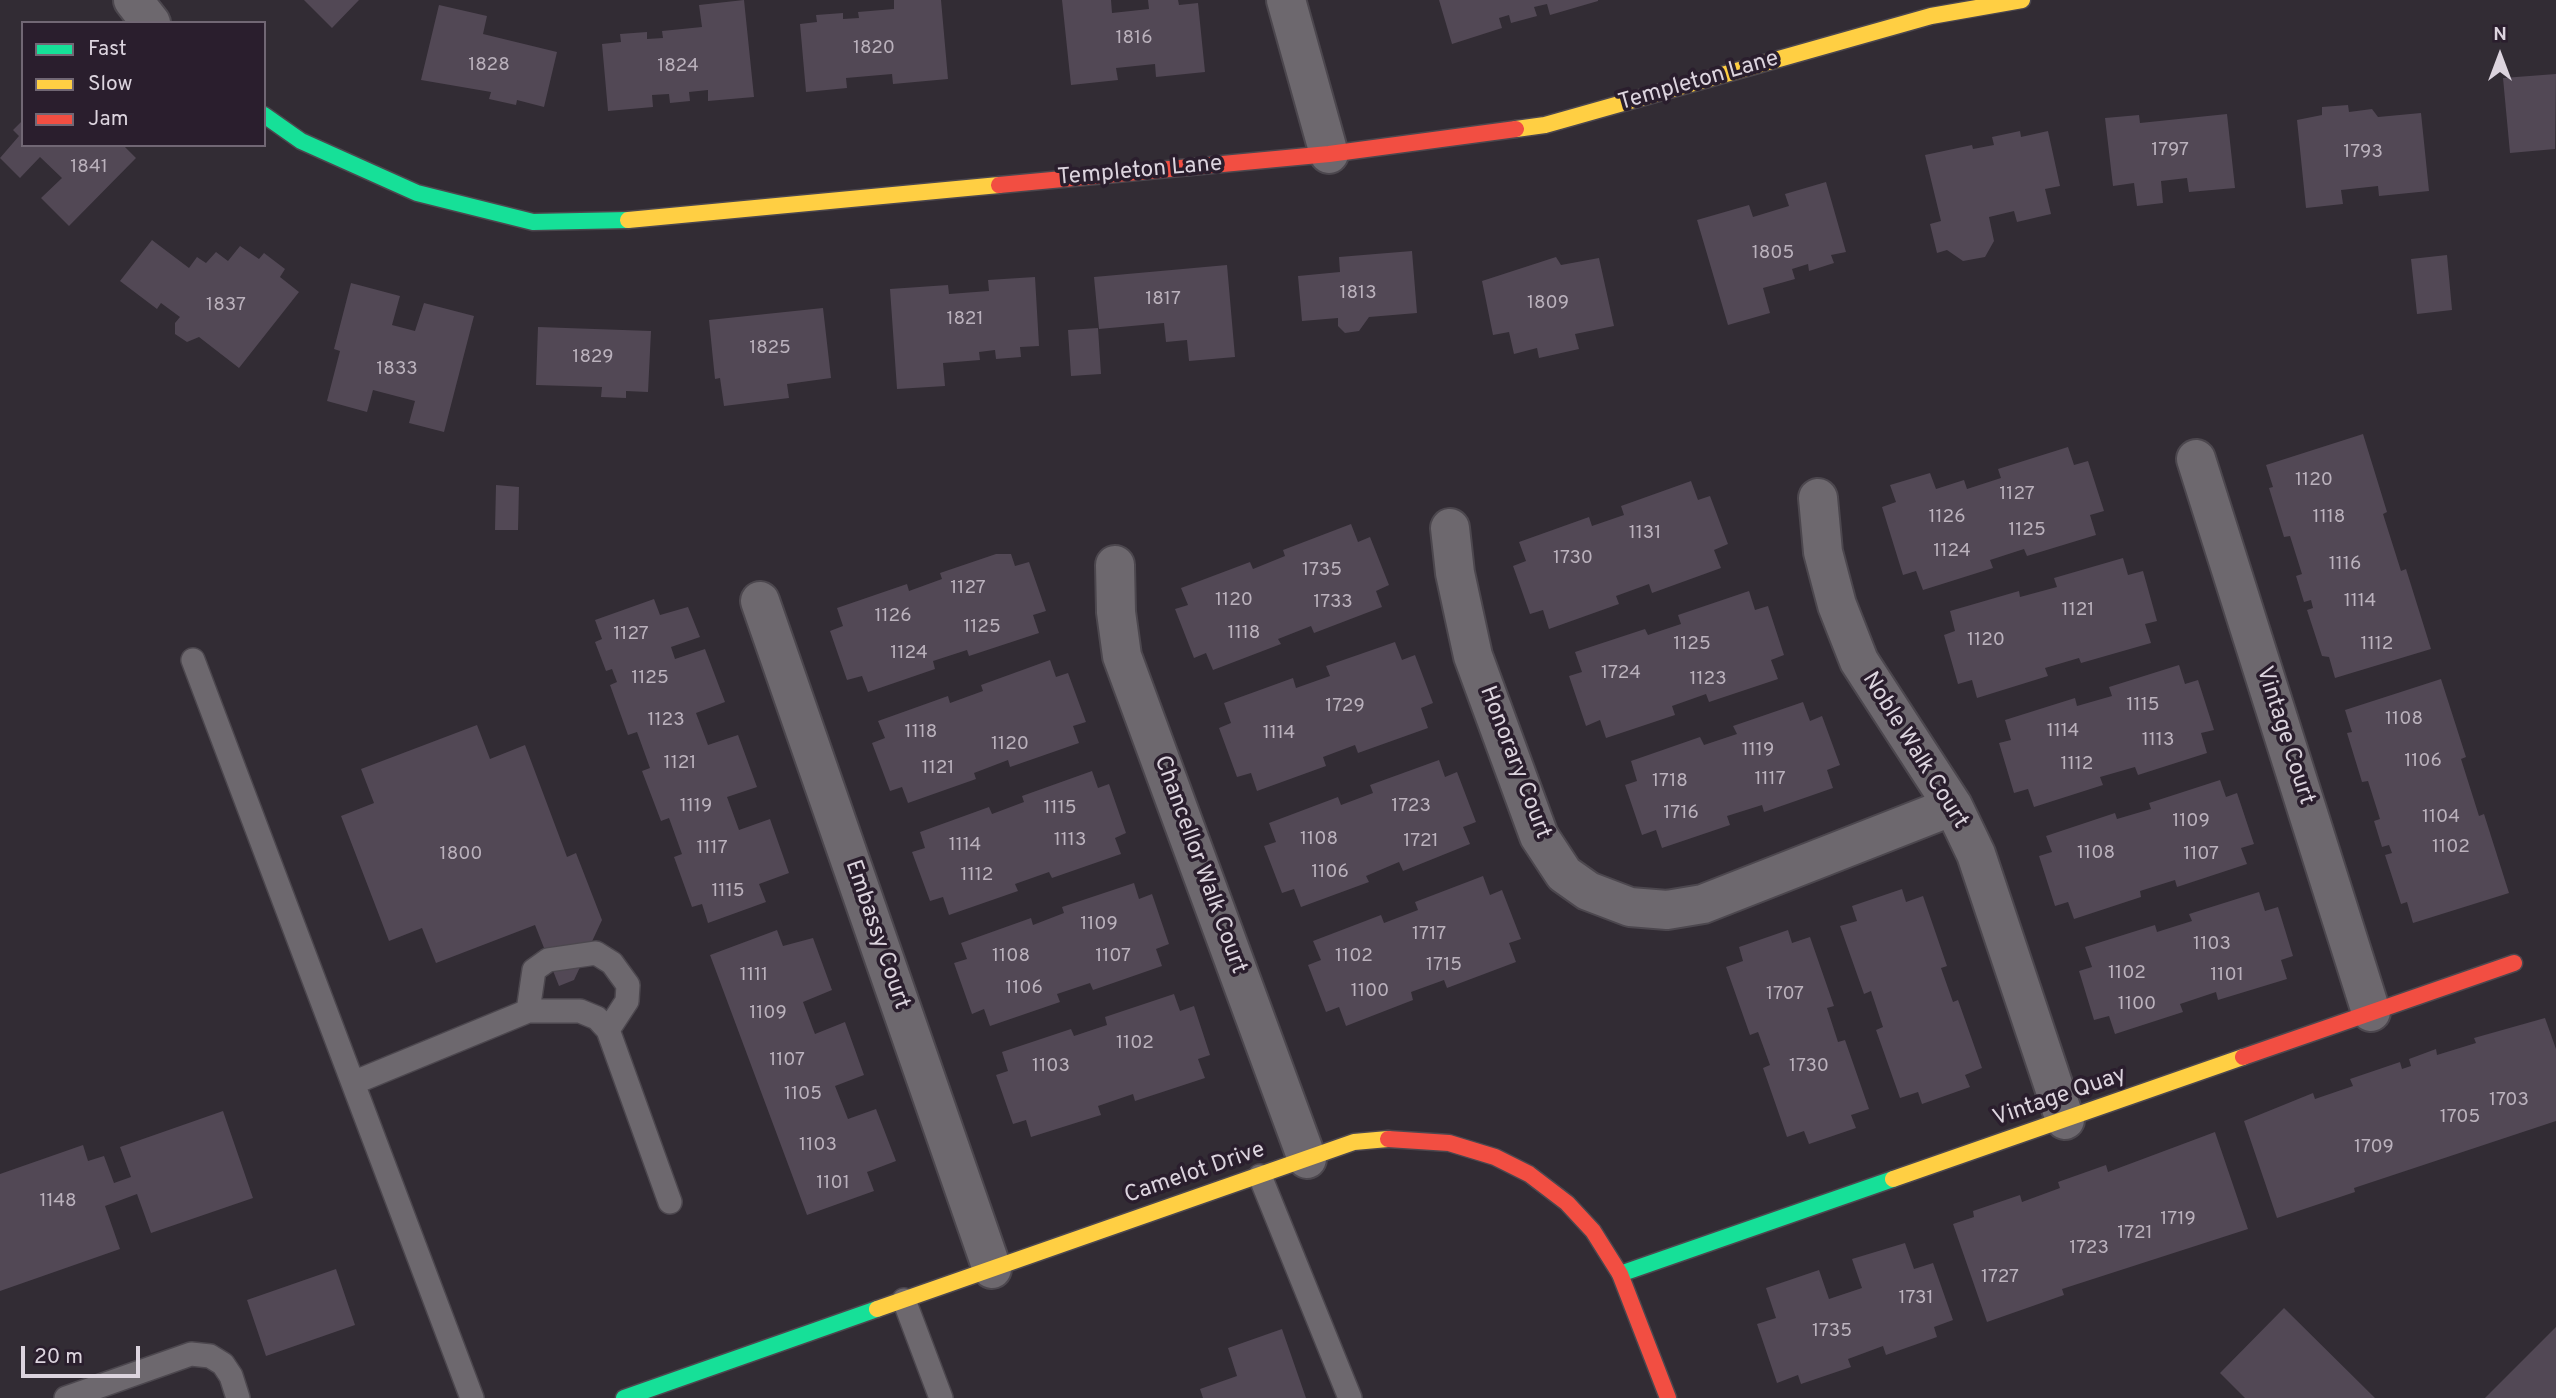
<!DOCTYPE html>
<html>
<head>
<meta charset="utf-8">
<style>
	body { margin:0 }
	#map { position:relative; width:2556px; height:1398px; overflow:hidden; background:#322c34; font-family:Overpass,sans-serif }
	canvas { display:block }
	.legend { position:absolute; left:21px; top:21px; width:245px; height:126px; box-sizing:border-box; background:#2a1e2d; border:2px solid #716774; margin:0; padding:9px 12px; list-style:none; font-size:21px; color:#dcd4de }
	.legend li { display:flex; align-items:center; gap:14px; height:35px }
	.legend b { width:35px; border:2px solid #716774 }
	.north { position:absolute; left:2465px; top:21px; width:70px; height:70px; -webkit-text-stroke:5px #2a1e2d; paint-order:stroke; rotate:0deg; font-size:19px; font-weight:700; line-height:28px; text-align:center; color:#dcd4de }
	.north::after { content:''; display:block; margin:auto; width:24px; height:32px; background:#dcd4de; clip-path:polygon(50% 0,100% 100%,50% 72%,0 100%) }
	.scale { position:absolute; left:21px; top:1346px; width:119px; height:32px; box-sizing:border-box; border:4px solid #dcd4de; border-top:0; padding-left:9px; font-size:21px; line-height:24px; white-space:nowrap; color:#dcd4de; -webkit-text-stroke:5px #2a1e2d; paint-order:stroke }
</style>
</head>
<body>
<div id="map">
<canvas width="2556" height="1398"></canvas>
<ul class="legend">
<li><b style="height:9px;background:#16e098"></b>Fast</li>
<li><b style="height:9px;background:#ffcf43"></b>Slow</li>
<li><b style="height:9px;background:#f24e42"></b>Jam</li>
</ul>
<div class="north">N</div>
<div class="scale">20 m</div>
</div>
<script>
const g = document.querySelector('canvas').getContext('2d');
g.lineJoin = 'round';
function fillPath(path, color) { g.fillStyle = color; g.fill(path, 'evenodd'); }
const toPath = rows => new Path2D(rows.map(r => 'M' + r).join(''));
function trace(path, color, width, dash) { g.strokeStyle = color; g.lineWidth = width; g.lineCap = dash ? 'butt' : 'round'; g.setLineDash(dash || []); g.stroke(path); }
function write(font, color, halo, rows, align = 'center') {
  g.font = font + ' Overpass,sans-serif'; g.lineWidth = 7; g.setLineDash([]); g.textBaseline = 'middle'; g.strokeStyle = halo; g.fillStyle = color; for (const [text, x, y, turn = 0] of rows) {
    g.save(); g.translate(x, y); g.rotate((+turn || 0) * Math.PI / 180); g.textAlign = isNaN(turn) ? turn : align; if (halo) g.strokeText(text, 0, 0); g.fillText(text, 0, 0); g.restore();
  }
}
const building = toPath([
	[304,0,359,0,332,28],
	[744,0,754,97,708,101,708,90,689,92,690,101,670,103,669,94,652,95,653,107,608,111,602,44,621,42,620,34,647,32,647,39,663,38,662,31,702,27,699,5],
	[894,0,941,0,948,79,893,84,892,74,846,78,847,88,806,92,800,24,817,22,816,15,843,13,843,19,859,18,858,12,894,9],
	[1062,0,1111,0,1112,13,1149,9,1148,0,1178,0,1179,5,1198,3,1205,72,1156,77,1155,64,1116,68,1118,80,1071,85],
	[1439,0,1598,0,1598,1,1550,15,1547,4,1534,7,1537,16,1511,23,1509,15,1499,18,1502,28,1452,44],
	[439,5,487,16,483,34,557,52,544,107,517,100,516,105,489,99,491,92,421,80],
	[2556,74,2555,149,2510,153,2503,78],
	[2348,105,2349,112,2372,109,2378,117,2421,113,2429,191,2379,196,2378,186,2341,190,2343,204,2306,208,2297,120,2322,115,2322,107],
	[2227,114,2235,188,2189,192,2187,178,2161,181,2163,203,2137,206,2134,183,2113,186,2105,118,2139,115,2140,123],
	[23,120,23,145,123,145,136,158,69,226,41,198,62,178,40,157,20,178,0,158,19,136,13,130],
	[2020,131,2021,137,2048,131,2060,186,2045,189,2051,214,2017,222,2014,211,1989,217,1994,241,1985,257,1963,261,1947,250,1937,253,1930,224,1941,221,1925,155,1972,145,1973,149,1994,145,1992,137],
	[1826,182,1846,252,1831,255,1834,263,1809,271,1808,264,1792,269,1795,279,1763,288,1770,313,1728,325,1697,220,1749,205,1753,217,1789,206,1785,194],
	[152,240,189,268,197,257,206,263,216,252,228,261,240,246,259,259,264,253,285,269,280,277,299,292,239,368,199,337,187,342,175,334,175,323,180,317,161,303,157,309,120,281],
	[1412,251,1417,313,1369,317,1359,331,1345,333,1338,326,1338,318,1302,321,1298,276,1340,272,1339,257],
	[2447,255,2452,310,2417,314,2411,259],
	[1556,257,1561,265,1599,258,1614,326,1575,334,1579,349,1539,358,1537,348,1514,354,1509,332,1493,335,1482,281],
	[1227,265,1235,357,1189,361,1187,340,1166,342,1164,323,1099,329,1094,277],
	[1035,277,1039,346,1020,347,1021,357,996,359,995,350,979,352,980,360,943,363,945,386,897,389,890,289,948,285,949,294,989,291,988,280],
	[351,283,400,296,392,325,415,331,424,303,474,316,444,432,409,423,415,401,373,390,367,412,327,401,340,351,334,349],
	[823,308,831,378,787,384,789,398,724,406,720,378,715,379,709,320],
	[538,327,651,331,648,392,626,391,626,398,601,397,602,387,536,385],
	[1098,328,1101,374,1071,376,1068,330],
	[2363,434,2387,512,2383,514,2401,571,2406,569,2431,649,2335,678,2329,657,2322,656,2307,610,2313,608,2311,600,2304,602,2296,576,2302,574,2290,536,2284,537,2269,488,2273,487,2266,465],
	[2068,447,2074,465,2088,461,2104,511,2090,515,2096,535,2027,556,2024,549,1990,560,1993,568,1923,590,1916,571,1903,575,1882,507,1896,502,1890,485,1930,473,1936,489,1964,480,1967,489,2001,478,1998,469],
	[1691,481,1698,500,1710,496,1728,544,1714,550,1721,568,1652,593,1649,584,1616,596,1619,604,1549,629,1543,610,1530,614,1513,566,1526,561,1519,542,1589,517,1592,526,1624,515,1621,506],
	[496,485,519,487,518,530,495,530],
	[1351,524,1358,542,1370,537,1389,585,1376,591,1382,607,1314,633,1311,626,1278,639,1281,644,1213,670,1206,653,1194,658,1175,609,1188,605,1181,588,1250,562,1253,569,1285,556,1283,550],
	[996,554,1011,554,1015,566,1029,562,1046,611,1033,615,1039,633,969,656,967,650,933,661,935,669,868,692,862,676,847,680,830,631,843,626,837,608,907,584,909,591,942,579,940,573],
	[2123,558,2128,575,2143,571,2157,621,2145,624,2151,643,2081,663,2079,658,2045,668,2048,676,1977,698,1972,680,1958,684,1944,635,1955,631,1950,611,2019,591,2020,597,2057,587,2054,578],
	[1749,591,1755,610,1768,606,1784,655,1771,660,1778,679,1709,702,1706,694,1672,706,1675,715,1606,738,1600,720,1586,726,1569,676,1582,672,1575,652,1645,629,1648,635,1681,624,1678,615],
	[654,599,660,615,688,607,700,637,671,647,675,659,705,649,725,702,696,713,708,745,738,735,757,787,727,797,739,830,770,819,789,873,759,884,766,902,708,923,702,904,692,907,674,857,682,854,669,818,661,821,642,771,650,768,637,732,628,735,610,685,617,682,612,669,606,671,595,642,602,639,595,620],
	[1395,642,1402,660,1415,655,1433,703,1421,708,1428,728,1358,753,1355,745,1323,757,1326,766,1257,791,1251,773,1237,777,1219,728,1231,723,1224,703,1293,678,1296,688,1330,676,1326,666],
	[1050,660,1056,677,1068,673,1086,722,1073,726,1079,743,1010,767,1008,760,974,773,976,779,908,803,902,787,890,791,872,743,885,738,878,721,948,696,950,703,983,691,981,685],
	[2179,665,2185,684,2198,680,2214,730,2201,733,2207,753,2138,775,2135,767,2100,777,2103,785,2034,807,2028,789,2014,793,1999,743,2011,740,2005,720,2075,698,2077,706,2112,696,2109,687],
	[2441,679,2466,757,2461,759,2479,816,2484,814,2509,893,2413,923,2407,902,2401,904,2385,855,2392,853,2389,845,2382,847,2374,821,2380,819,2368,781,2362,782,2347,733,2352,732,2345,710],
	[1803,702,1810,721,1822,716,1840,765,1827,770,1833,788,1764,812,1762,805,1727,816,1730,825,1662,848,1656,830,1642,835,1625,785,1637,781,1631,761,1700,737,1704,745,1737,734,1733,726],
	[477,725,490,759,525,745,567,857,576,853,602,920,574,980,559,986,535,925,436,963,422,928,389,941,341,816,374,803,361,769],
	[1439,760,1445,777,1457,772,1476,822,1463,827,1470,844,1403,871,1399,862,1366,876,1369,882,1301,907,1294,889,1282,893,1264,846,1276,842,1269,823,1338,797,1341,805,1373,793,1370,785],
	[1092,771,1098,788,1109,784,1126,833,1115,838,1121,854,1052,878,1049,872,1015,884,1018,891,949,915,943,897,930,901,912,852,925,848,920,832,989,807,992,814,1024,802,1022,796],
	[2220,780,2226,797,2237,793,2254,844,2241,848,2247,864,2177,887,2175,880,2140,891,2141,897,2074,919,2068,902,2055,906,2039,856,2052,852,2046,836,2115,813,2117,819,2151,809,2149,803],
	[1483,876,1490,895,1502,890,1521,939,1509,943,1516,962,1447,988,1444,980,1411,992,1413,1000,1346,1026,1339,1007,1326,1012,1308,965,1321,960,1313,941,1381,915,1384,923,1418,910,1415,902],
	[1134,883,1139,899,1152,894,1169,944,1156,949,1162,966,1093,990,1090,983,1057,994,1060,1002,990,1026,984,1009,972,1014,954,963,967,959,961,943,1031,918,1033,925,1064,913,1062,907],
	[1902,889,1906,902,1923,896,1947,966,1941,968,1953,1002,1958,1000,1982,1068,1965,1075,1970,1087,1922,1104,1918,1092,1900,1098,1876,1030,1883,1027,1871,991,1864,994,1840,926,1857,921,1852,906],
	[2259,892,2265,911,2278,907,2293,956,2281,960,2287,979,2218,1000,2216,992,2180,1004,2183,1012,2115,1034,2109,1016,2094,1020,2079,971,2092,967,2085,947,2155,925,2157,932,2192,921,2189,914],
	[777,930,783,946,813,938,832,990,803,1002,813,1029,815,1034,845,1022,864,1075,835,1086,848,1119,876,1109,896,1161,867,1172,874,1191,807,1215,710,955],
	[1788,930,1792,943,1810,937,1834,1006,1827,1008,1838,1042,1845,1040,1869,1109,1851,1115,1856,1128,1809,1144,1804,1131,1787,1137,1763,1068,1770,1065,1758,1032,1750,1035,1726,967,1743,961,1739,947],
	[1174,994,1180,1011,1194,1006,1210,1055,1198,1059,1205,1078,1135,1101,1133,1094,1098,1106,1101,1115,1031,1137,1026,1120,1013,1124,996,1075,1008,1071,1002,1052,1071,1029,1074,1036,1107,1025,1105,1017],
	[2545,1018,2556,1049,2556,1121,2354,1188,2355,1192,2277,1218,2244,1121,2313,1093,2315,1099,2353,1086,2350,1079,2400,1062,2402,1069,2411,1066,2409,1059,2436,1049,2437,1055,2476,1043,2474,1038],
	[223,1111,253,1198,151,1233,137,1194,105,1206,120,1249,0,1291,0,1174,83,1145,88,1161,104,1156,114,1183,131,1177,120,1147],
	[2215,1132,2248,1229,2062,1289,2064,1295,1987,1322,1953,1224,1974,1217,1973,1211,2020,1195,2022,1202,2060,1188,2058,1182,2106,1165,2108,1172],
	[1905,1243,1914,1269,1933,1263,1953,1320,1934,1327,1937,1337,1886,1355,1883,1346,1848,1359,1851,1367,1801,1384,1798,1375,1777,1383,1757,1324,1776,1318,1766,1288,1819,1270,1829,1299,1862,1288,1852,1259],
	[336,1269,355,1325,266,1356,247,1300],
	[2284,1308,2375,1398,2245,1398,2220,1373],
	[2556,1327,2556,1398,2485,1398],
	[1282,1329,1306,1398,1203,1398,1200,1389,1237,1376,1228,1348]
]);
const lane = toPath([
	[193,660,472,1398],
	[528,1011,534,970,548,960,596,953,612,963,628,985,627,1001,608,1030],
	[353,1083,528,1011,580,1011,597,1018,608,1030,670,1202],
	[1260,1176,1350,1398],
	[904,1300,941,1398],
	[66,1398,191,1354,210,1356,223,1364,231,1376,238,1398]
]);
const street = toPath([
	[133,0,151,23],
	[1286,0,1329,154],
	[2196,459,2371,1012],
	[1818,498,1823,552,1837,605,1859,661,1953,806,1976,854,2065,1120],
	[1450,528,1455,573,1473,656,1539,836,1564,874,1588,891,1630,907,1667,910,1703,904,1953,806],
	[1115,565,1116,612,1122,656,1307,1159],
	[760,601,992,1269]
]);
const fast = toPath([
	[264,115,301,141,417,193,533,222,628,220],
	[1620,1274,1893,1179],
	[624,1398,877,1309]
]);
const slow = toPath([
	[1516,129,1545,125,1931,16,2022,0],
	[628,220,999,185],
	[1893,1179,2243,1057],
	[877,1309,1354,1142,1388,1139]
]);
const jam = toPath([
	[999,185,1329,154,1516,129],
	[2243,1057,2514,963],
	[1388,1139,1449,1143,1495,1157,1529,1174,1567,1203,1593,1231,1620,1274,1668,1398]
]);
const numberNames = [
	["1816",1134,39],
	["1820",874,49],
	["1828",489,66],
	["1824",678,67],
	["1797",2170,151],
	["1793",2363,153],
	["1841",89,168],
	["1805",1773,254],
	["1813",1358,294],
	["1817",1163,300],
	["1809",1548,304],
	["1837",226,306],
	["1821",965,320],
	["1825",770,349],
	["1829",593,358],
	["1833",397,370],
	["1120",2314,481],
	["1127",2017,495],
	["1126",1947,518],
	["1118",2329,518],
	["1125",2027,531],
	["1131",1645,534],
	["1124",1952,552],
	["1730",1573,559],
	["1116",2345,565],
	["1735",1322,571],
	["1127",968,589],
	["1120",1234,601],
	["1114",2360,602],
	["1733",1333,603],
	["1121",2078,611],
	["1126",893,617],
	["1125",982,628],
	["1118",1244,634],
	["1127",631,635],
	["1120",1986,641],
	["1125",1692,645],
	["1112",2377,645],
	["1124",909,654],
	["1724",1621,674],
	["1125",650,679],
	["1123",1708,680],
	["1115",2143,706],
	["1729",1345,707],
	["1108",2404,720],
	["1123",666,721],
	["1114",2063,732],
	["1118",921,733],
	["1114",1279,734],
	["1113",2158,741],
	["1120",1010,745],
	["1119",1758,751],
	["1106",2423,762],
	["1121",680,764],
	["1112",2077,765],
	["1121",938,769],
	["1117",1770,780],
	["1718",1670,782],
	["1119",696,807],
	["1723",1411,807],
	["1115",1060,809],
	["1716",1681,814],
	["1104",2441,818],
	["1109",2191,822],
	["1108",1319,840],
	["1113",1070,841],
	["1721",1421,842],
	["1114",965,846],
	["1102",2451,848],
	["1117",712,849],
	["1108",2096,854],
	["1800",461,855],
	["1107",2201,855],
	["1106",1330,873],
	["1112",977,876],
	["1115",728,892],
	["1109",1099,925],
	["1717",1429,935],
	["1103",2212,945],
	["1108",1011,957],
	["1107",1113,957],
	["1102",1354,957],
	["1715",1444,966],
	["1102",2127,974],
	["1111",754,976],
	["1101",2227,976],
	["1106",1024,989],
	["1100",1370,992],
	["1707",1785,995],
	["1100",2137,1005],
	["1109",768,1014],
	["1102",1135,1044],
	["1107",787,1061],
	["1103",1051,1067],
	["1730",1809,1067],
	["1105",803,1095],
	["1703",2509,1101],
	["1705",2460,1118],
	["1103",818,1146],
	["1709",2374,1148],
	["1101",833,1184],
	["1148",58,1202],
	["1719",2178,1220],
	["1721",2135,1234],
	["1723",2089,1249],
	["1727",2000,1278],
	["1731",1916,1299],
	["1735",1832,1332]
];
const streetNames = [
	["Templeton Lane",1699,82,-16],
	["Templeton Lane",1140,172,-5],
	["Vintage Court",2284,736,72],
	["Noble Walk Court",1914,751,58],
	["Honorary Court",1514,763,69],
	["Chancellor Walk Court",1199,865,70],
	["Embassy Court",876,935,71],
	["Vintage Quay",2060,1098,-19],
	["Camelot Drive",1195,1174,-19]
];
fillPath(building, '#524855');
trace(lane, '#4c474e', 26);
trace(street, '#4c474e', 42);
trace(fast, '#4c474e', 19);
trace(slow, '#4c474e', 19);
trace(jam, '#4c474e', 19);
trace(lane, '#6d686e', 23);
trace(street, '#6d686e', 38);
trace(fast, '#16e098', 16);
trace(slow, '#ffcf43', 16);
trace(jam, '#f24e42', 16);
write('19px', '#bab1bc', null, numberNames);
write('23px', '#dcd4de', '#2a1e2d', streetNames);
</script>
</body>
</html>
